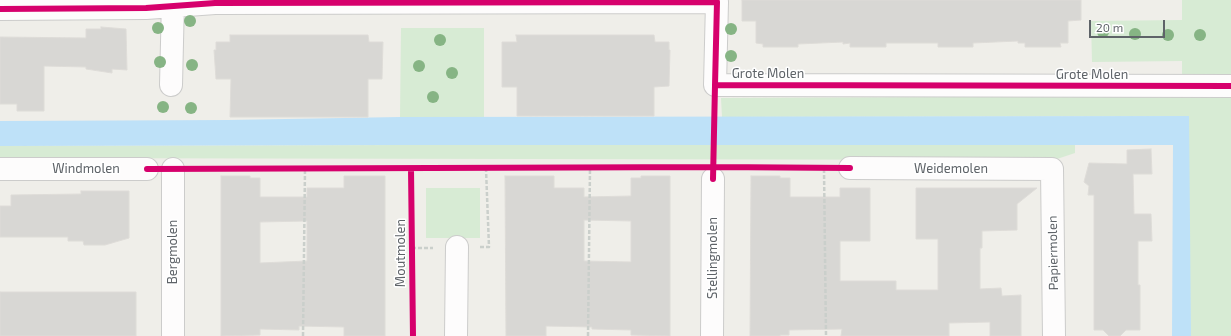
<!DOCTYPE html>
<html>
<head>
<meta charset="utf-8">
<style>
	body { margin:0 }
	#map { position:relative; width:1231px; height:336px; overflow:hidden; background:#efeee9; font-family:"Exo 2",sans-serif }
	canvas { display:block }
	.scale { position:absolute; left:1089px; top:20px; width:76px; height:18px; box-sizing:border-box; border:2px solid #5e6368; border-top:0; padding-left:5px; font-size:12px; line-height:14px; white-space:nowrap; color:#5e6368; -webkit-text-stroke:3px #fff; paint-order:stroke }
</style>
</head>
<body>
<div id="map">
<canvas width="1231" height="336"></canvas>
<div class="scale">20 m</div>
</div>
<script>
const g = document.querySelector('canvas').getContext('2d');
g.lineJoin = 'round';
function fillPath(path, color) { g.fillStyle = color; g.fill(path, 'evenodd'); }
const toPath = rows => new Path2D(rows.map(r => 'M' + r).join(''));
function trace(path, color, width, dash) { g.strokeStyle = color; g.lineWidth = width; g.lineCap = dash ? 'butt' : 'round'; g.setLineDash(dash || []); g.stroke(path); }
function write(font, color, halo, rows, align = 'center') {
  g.font = font + ' "Exo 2",sans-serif'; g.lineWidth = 3; g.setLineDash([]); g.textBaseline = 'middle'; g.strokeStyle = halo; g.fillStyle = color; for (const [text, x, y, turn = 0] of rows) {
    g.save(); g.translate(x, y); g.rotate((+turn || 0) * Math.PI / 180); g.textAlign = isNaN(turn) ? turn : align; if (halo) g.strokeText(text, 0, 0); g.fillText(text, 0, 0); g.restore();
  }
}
const green = toPath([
	[1182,0,1231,0,1231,336,1182,336,1182,116,722,117,721,98,1182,96,1182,61,1092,62,1091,21,1182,20],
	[401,28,484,28,484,118,400,117],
	[399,145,1075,145,1075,153,1054,160,0,158,0,146],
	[426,188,480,188,480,238,426,238]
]);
const water = toPath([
	[1189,116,1191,336,1172,336,1173,145,399,145,0,146,0,121,228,120,400,117]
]);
const building = toPath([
	[742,0,1081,0,1081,20,1068,21,1068,43,1060,43,1061,47,1025,47,1025,43,1018,43,1018,41,973,43,973,47,938,47,938,43,886,43,886,47,850,47,850,43,843,44,843,42,798,44,798,47,763,47,763,44,756,43,756,21,742,21,742,0],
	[101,27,126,29,127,70,112,69,112,73,86,69,86,67,44,66,44,111,17,111,17,104,0,104,0,37,86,38,86,29,101,29,101,27],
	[230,35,368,35,369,42,383,42,382,79,368,79,368,117,230,117,231,79,216,79,214,50,216,50,216,42,230,42,230,35],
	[516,35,654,35,655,42,669,42,669,50,670,50,669,86,654,87,654,116,517,116,517,87,502,87,502,42,517,42,516,35],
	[1151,149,1152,174,1133,174,1134,214,1151,214,1152,241,1138,241,1138,285,1140,285,1140,330,1126,330,1120,336,1109,336,1103,330,1094,330,1094,195,1088,195,1089,186,1084,182,1089,163,1127,164,1127,150,1151,149],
	[221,176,250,176,250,178,260,178,260,197,307,197,307,188,344,188,344,176,385,176,385,336,344,336,344,327,299,326,299,330,260,329,260,335,221,336,221,176],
	[307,221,307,261,260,263,260,222,307,221],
	[505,176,554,176,554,188,584,188,584,197,631,196,631,178,641,178,641,176,670,176,670,336,631,335,631,330,592,329,592,327,546,326,546,336,506,336,505,176],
	[584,220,631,221,631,262,584,261,584,220],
	[751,176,780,176,780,178,790,178,790,197,840,197,840,188,870,188,870,241,840,241,840,281,896,281,896,290,938,290,938,239,916,239,916,188,1037,188,1017,204,1017,230,982,231,982,248,980,248,980,289,1001,288,1002,296,1021,295,1021,336,990,336,990,322,949,323,949,336,841,336,842,329,789,330,789,335,780,335,780,336,750,336,751,176],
	[81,191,129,191,129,238,105,245,84,245,83,241,68,241,68,237,0,237,0,206,11,206,11,195,81,194,81,191],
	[0,292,136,292,136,336,0,336,0,292]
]);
const path = toPath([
	[824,169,826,336],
	[480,247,489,247,486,169],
	[412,248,433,248],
	[303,336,305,169],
	[588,336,590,168]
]);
const minor = toPath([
	[0,9,146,8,215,3,717,2,715,85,1231,86],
	[171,85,173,0],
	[850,168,1052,169,1054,336],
	[0,169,147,169],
	[173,169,173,336],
	[456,336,457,247],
	[712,336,713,179]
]);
const cycleway = toPath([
	[0,9,146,8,215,3,717,2,715,85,1231,86],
	[147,169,714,167,850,168],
	[411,169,413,336],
	[713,179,715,85]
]);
const trees = [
	[190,21],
	[158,28],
	[731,29],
	[1103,32],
	[1135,34],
	[1168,35],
	[1200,35],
	[440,40],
	[731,56],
	[160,62],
	[192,65],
	[419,66],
	[452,73],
	[433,97],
	[163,107],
	[191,108]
];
const streetNames = [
	["Grote Molen",768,74],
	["Grote Molen",1092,75],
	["Windmolen",86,169],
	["Weidemolen",951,169],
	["Bergmolen",173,252,-90],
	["Moutmolen",401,253,-90],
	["Papiermolen",1053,253,-91],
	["Stellingmolen",713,258,-90]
];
fillPath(green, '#d7ebd4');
fillPath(water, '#bee1f8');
fillPath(building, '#d8d7d4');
trace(building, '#dedcd8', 1);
trace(minor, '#cccccb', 24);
trace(path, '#cacfcb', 2.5, [4, 2]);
trace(minor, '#fdfcfc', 22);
trace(cycleway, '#d6006c', 6);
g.fillStyle = '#86b484';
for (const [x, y] of trees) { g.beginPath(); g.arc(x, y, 6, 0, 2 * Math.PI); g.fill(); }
write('13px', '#5e6368', '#fff', streetNames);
</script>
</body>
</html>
